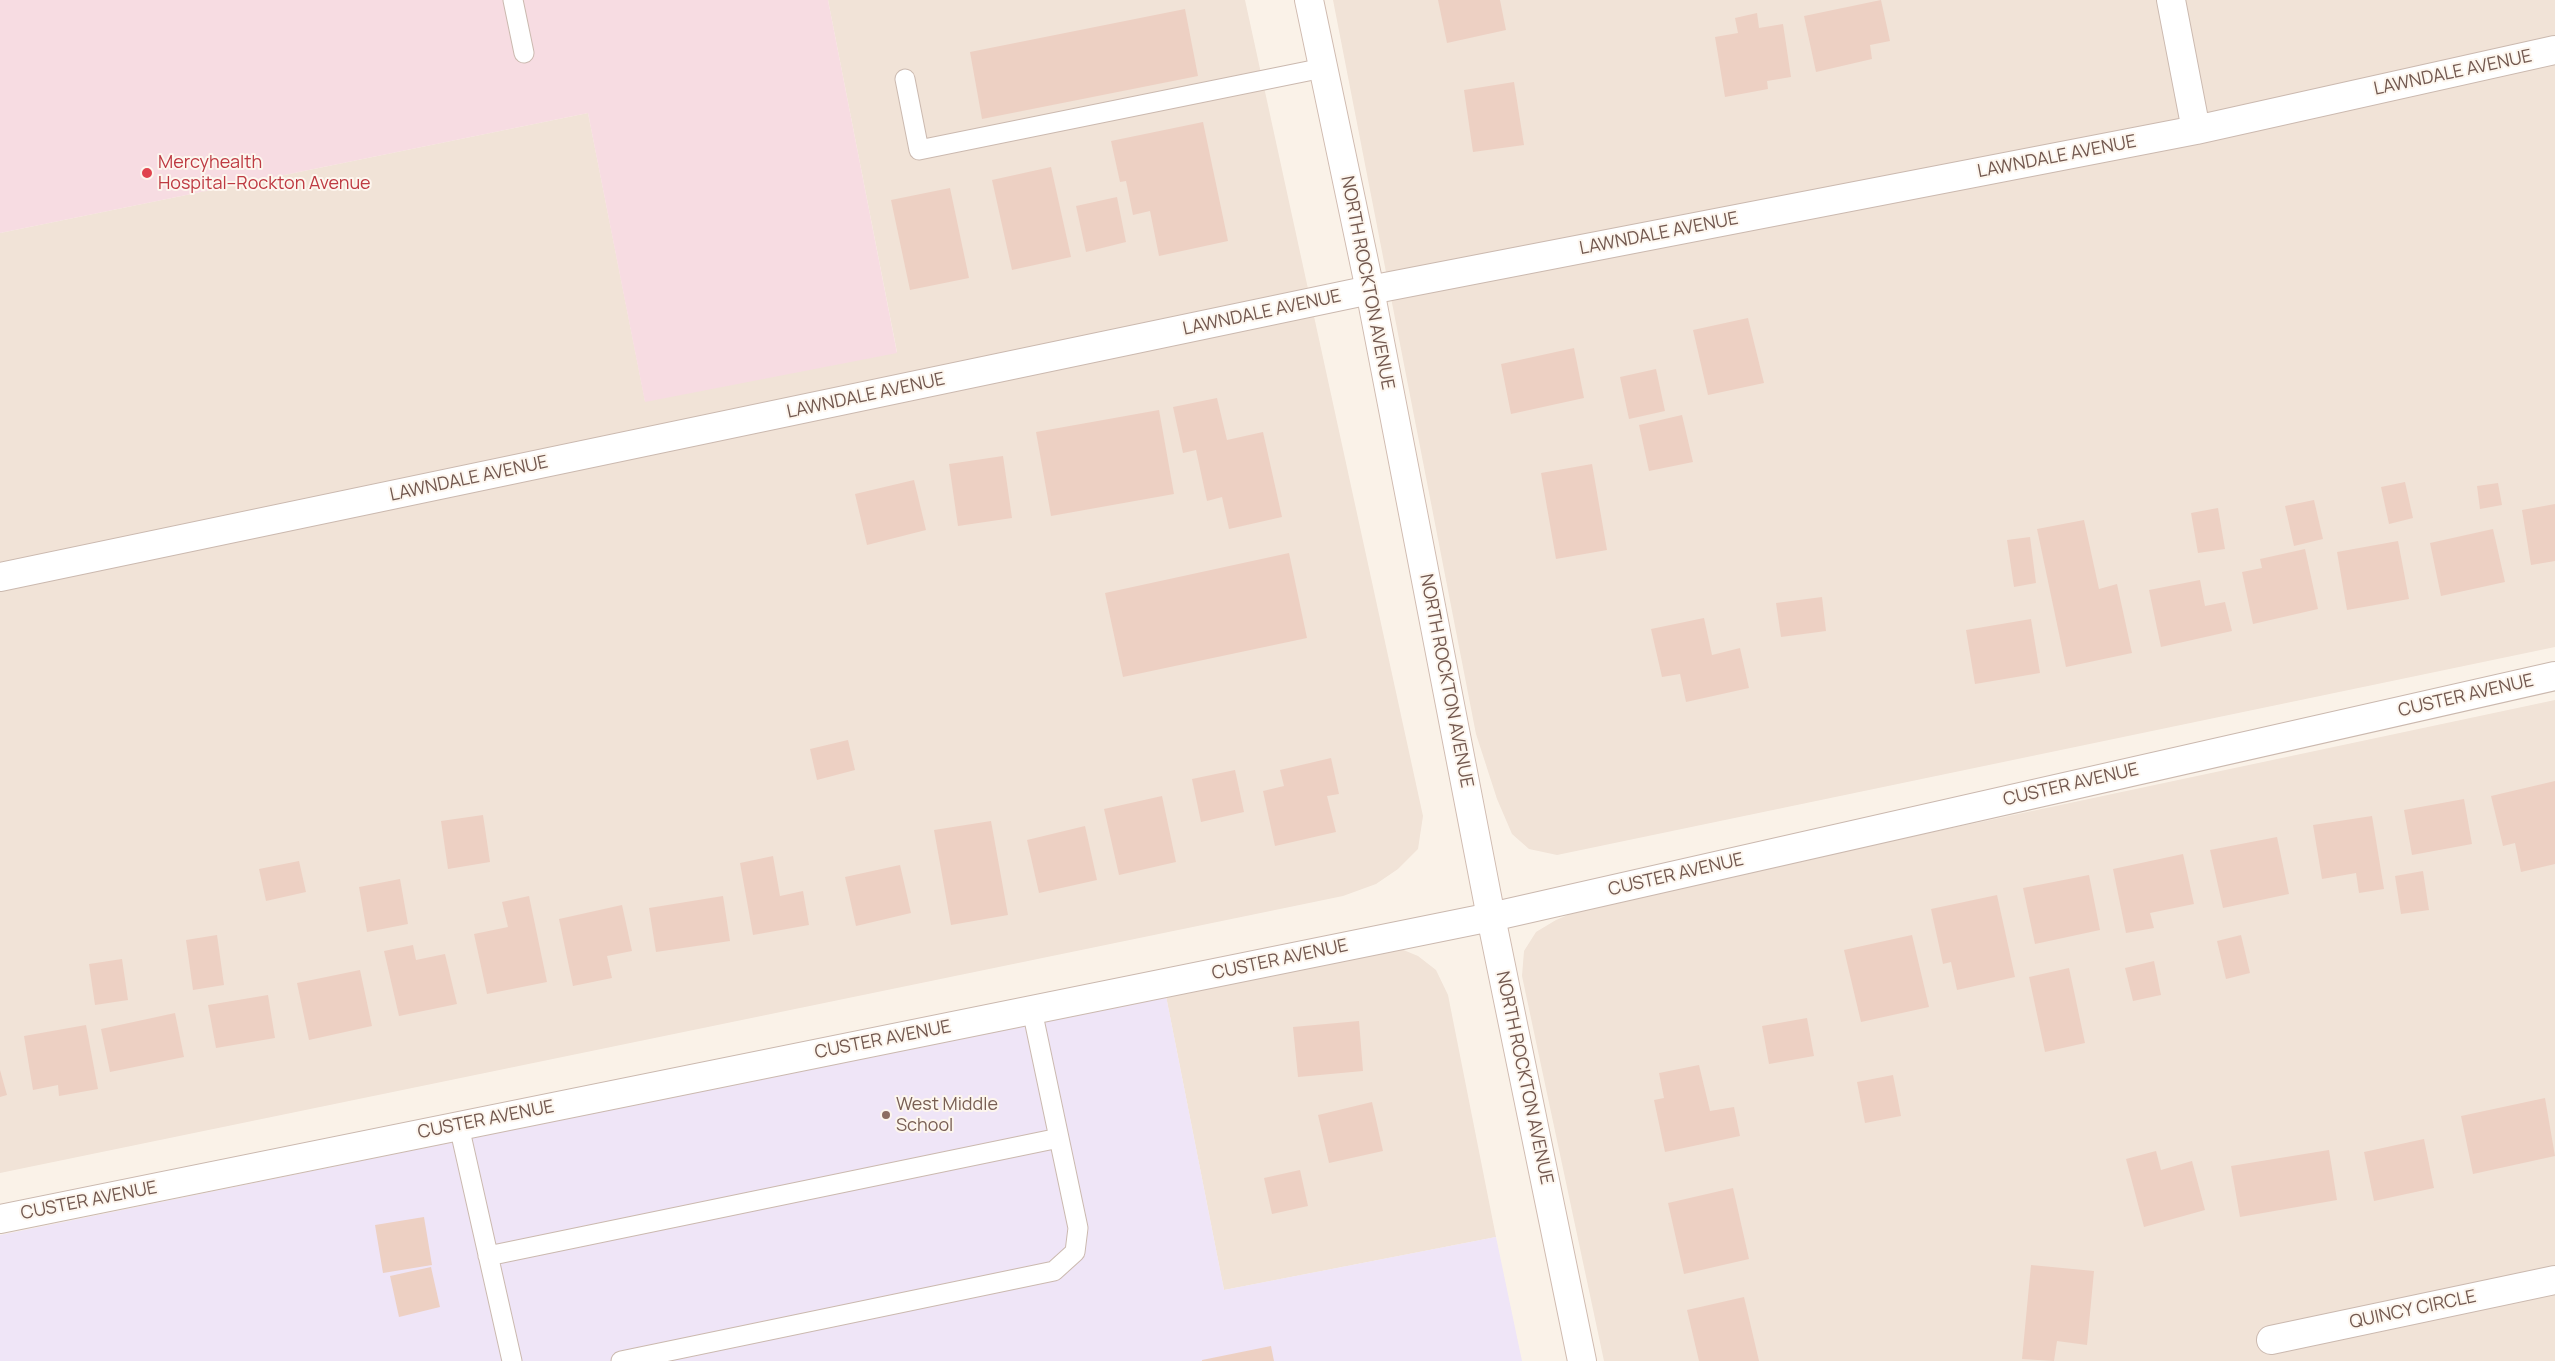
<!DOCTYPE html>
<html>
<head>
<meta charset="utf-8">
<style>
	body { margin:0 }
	canvas { display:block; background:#faf2e8 }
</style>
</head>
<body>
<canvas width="2555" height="1361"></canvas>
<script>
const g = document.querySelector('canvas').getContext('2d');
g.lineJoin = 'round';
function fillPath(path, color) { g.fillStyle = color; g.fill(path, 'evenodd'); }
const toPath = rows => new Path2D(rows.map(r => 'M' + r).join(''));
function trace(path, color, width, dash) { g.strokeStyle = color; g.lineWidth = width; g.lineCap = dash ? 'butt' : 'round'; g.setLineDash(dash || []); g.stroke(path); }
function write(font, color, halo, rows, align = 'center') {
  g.font = font + ' Manrope,sans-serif'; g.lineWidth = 4; g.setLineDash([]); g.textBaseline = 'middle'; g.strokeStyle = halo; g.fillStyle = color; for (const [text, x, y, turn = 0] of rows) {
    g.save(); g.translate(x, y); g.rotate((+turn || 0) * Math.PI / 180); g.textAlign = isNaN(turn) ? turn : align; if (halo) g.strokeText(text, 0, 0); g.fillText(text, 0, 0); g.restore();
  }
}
const residential = toPath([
	[828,0,1245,0,1423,816,1418,849,1398,869,1376,884,1343,896,0,1173,0,233,588,113,645,401,897,352],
	[1333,0,2555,0,2555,647,1557,855,1529,849,1512,834,1497,799,1476,734],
	[2555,700,2555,1361,1604,1361,1522,976,1524,951,1536,932,1556,920,1594,904],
	[1401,949,1418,956,1436,970,1448,995,1496,1237,1224,1290,1166,996]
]);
const education = toPath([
	[1166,996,1224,1290,1496,1237,1522,1361,0,1361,0,1235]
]);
const medical = toPath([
	[0,0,828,0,897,353,645,402,588,113,0,233]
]);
const building = toPath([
	[1438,0,1500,0,1506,30,1447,43],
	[1881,0,1890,41,1870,45,1872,59,1816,72,1804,16],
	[1185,9,1198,76,982,119,970,52],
	[1757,13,1759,28,1783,24,1791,77,1767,81,1768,89,1725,97,1715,37,1738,33,1735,18],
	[1514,82,1524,145,1473,152,1464,90],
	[1203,122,1228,241,1159,256,1150,211,1133,215,1126,181,1120,182,1111,141],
	[1051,167,1071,257,1012,270,992,180],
	[950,188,969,278,910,290,891,200],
	[1117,197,1126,242,1086,252,1076,206],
	[1748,318,1764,383,1708,395,1693,330],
	[1574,348,1584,398,1511,414,1501,364],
	[1656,369,1665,411,1629,419,1620,377],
	[1217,398,1227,440,1263,432,1282,517,1229,529,1222,497,1207,501,1196,450,1183,453,1173,407],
	[1159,410,1174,494,1051,516,1036,432],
	[1682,415,1693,462,1649,471,1639,425],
	[1003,456,1012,518,958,526,949,464],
	[1592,464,1607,550,1556,559,1541,473],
	[914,480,926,530,867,545,855,494],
	[2405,482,2413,518,2389,524,2381,487],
	[2498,483,2502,505,2480,509,2477,486],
	[2314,500,2323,539,2294,546,2285,506],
	[2555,504,2555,561,2531,565,2522,510],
	[2218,508,2225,549,2198,553,2191,513],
	[2084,520,2099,589,2117,584,2132,653,2066,667,2037,529],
	[2493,529,2505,582,2441,596,2430,543],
	[2030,537,2036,583,2014,587,2007,540],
	[2398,541,2409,599,2347,610,2337,552],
	[2305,549,2318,609,2253,624,2242,572,2262,568,2260,559],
	[1289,553,1307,638,1123,677,1105,593],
	[2200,580,2205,606,2225,602,2232,631,2161,647,2149,590],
	[1822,597,1826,631,1781,637,1776,603],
	[1704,618,1712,655,1740,648,1749,688,1686,702,1680,674,1662,677,1651,629],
	[2031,619,2040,673,1975,684,1966,630],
	[848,740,855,770,817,780,810,749],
	[1331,758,1339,794,1327,796,1336,832,1275,846,1263,791,1284,786,1280,770],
	[1235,770,1244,812,1201,822,1192,779],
	[2555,781,2555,864,2521,872,2515,843,2503,846,2491,796],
	[1162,796,1176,862,1119,875,1104,809],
	[2464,799,2472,844,2412,855,2404,810],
	[483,815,490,862,448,869,441,821],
	[2372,816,2384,889,2359,893,2356,873,2322,879,2313,825],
	[991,821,1008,915,951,925,934,830],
	[1085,826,1097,880,1039,893,1027,840],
	[2277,837,2289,894,2223,908,2210,850],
	[2183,854,2194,904,2150,913,2154,928,2126,933,2113,869],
	[773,856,780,896,803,891,809,925,753,935,740,863],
	[299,861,306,892,266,901,259,869],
	[900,865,911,913,856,926,845,877],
	[2423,871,2429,910,2401,914,2395,876],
	[2089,875,2100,930,2035,944,2023,888],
	[400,879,408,924,367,932,359,887],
	[1997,895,2015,977,1957,990,1951,962,1943,964,1931,909],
	[529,896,547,982,487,994,474,934,508,927,502,902],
	[723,896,730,941,656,952,649,908],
	[622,905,632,951,607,956,612,978,573,986,559,919],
	[217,935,224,985,193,990,186,940],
	[1912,935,1929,1007,1861,1022,1844,950],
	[2241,935,2250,973,2226,979,2217,941],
	[413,945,416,960,445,954,457,1004,399,1016,384,951],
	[122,959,128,1000,95,1005,89,964],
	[2154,961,2161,995,2133,1001,2125,968],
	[2069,968,2085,1043,2045,1052,2029,977],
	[360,970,372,1026,309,1040,297,983],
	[268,995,275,1038,216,1048,208,1005],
	[175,1013,184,1057,110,1072,101,1029],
	[1807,1018,1814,1056,1769,1064,1762,1026],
	[1359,1021,1363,1071,1298,1077,1293,1027],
	[86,1025,98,1089,59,1096,58,1085,33,1090,24,1036],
	[1699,1065,1710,1111,1734,1107,1740,1136,1665,1152,1654,1100,1664,1098,1659,1073],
	[0,1070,7,1095,0,1097],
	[1893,1075,1901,1116,1865,1123,1857,1082],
	[2545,1098,2555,1156,2473,1174,2461,1116],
	[1372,1102,1383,1151,1329,1163,1318,1115],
	[2424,1139,2434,1188,2374,1201,2364,1152],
	[2329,1150,2337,1200,2240,1217,2231,1166],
	[2156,1151,2161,1170,2192,1161,2205,1210,2144,1227,2126,1159],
	[1300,1170,1308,1206,1272,1214,1264,1178],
	[1733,1188,1749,1259,1684,1274,1668,1203],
	[424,1217,432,1265,383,1273,375,1225],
	[2031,1265,2094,1271,2087,1345,2057,1341,2054,1361,2022,1359],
	[431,1267,440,1307,399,1317,390,1276],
	[1744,1297,1759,1361,1699,1361,1687,1310],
	[1271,1346,1274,1361,1202,1361,1202,1360]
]);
const service = toPath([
	[513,0,524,53],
	[905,79,919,150,1323,68],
	[459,1126,512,1361],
	[488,1256,1059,1138],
	[621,1361,1054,1271,1075,1252,1078,1228,1032,1010]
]);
const minor = toPath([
	[2171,0,2196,130],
	[0,577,1370,290,2196,130,2555,50],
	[2271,1340,2555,1280]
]);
const tertiary = toPath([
	[0,1219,1491,917,2555,676]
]);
const secondary = toPath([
	[1309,0,1370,290,1491,917,1582,1361]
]);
const markers = [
	[147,173,6,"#e0444e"],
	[886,1115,5,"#8d6e63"]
];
const streetNames = [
	["LAWNDALE AVENUE",2453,73,-12],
	["LAWNDALE AVENUE",2057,157,-11],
	["LAWNDALE AVENUE",1659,234,-11],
	["NORTH ROCKTON AVENUE",1367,283,79],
	["LAWNDALE AVENUE",1262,313,-12],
	["LAWNDALE AVENUE",866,396,-12],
	["LAWNDALE AVENUE",469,479,-12],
	["NORTH ROCKTON AVENUE",1446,681,79],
	["CUSTER AVENUE",2466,696,-13],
	["CUSTER AVENUE",2071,785,-13],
	["CUSTER AVENUE",1676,875,-13],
	["CUSTER AVENUE",1280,960,-12],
	["CUSTER AVENUE",883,1040,-11],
	["NORTH ROCKTON AVENUE",1524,1078,78],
	["CUSTER AVENUE",486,1120,-11],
	["CUSTER AVENUE",89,1201,-11],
	["QUINCY CIRCLE",2413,1310,-12]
];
const healthNames = [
	["Mercyhealth",158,163],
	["Hospital–Rockton Avenue",158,184]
];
const educationNames = [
	["West Middle",896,1105],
	["School",896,1126]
];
fillPath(residential, '#f1e3d7');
fillPath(education, '#efe5f7');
fillPath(medical, '#f7dce2');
fillPath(building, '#edd0c3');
trace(service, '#cbb9af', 21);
trace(minor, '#cbb9af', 30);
trace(tertiary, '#cbb9af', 30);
trace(secondary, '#d0bbb0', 30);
trace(service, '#fff', 19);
trace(minor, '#fff', 28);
trace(tertiary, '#fff', 28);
trace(secondary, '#fff', 28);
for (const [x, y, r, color] of markers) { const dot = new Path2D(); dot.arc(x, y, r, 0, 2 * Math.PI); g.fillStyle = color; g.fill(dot); trace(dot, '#fdf6ee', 2); }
write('18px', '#72584f', '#fdf6ee', streetNames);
write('18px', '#be3a42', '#fdf6ee', healthNames, 'left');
write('18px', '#785e54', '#fdf6ee', educationNames, 'left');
</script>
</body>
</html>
